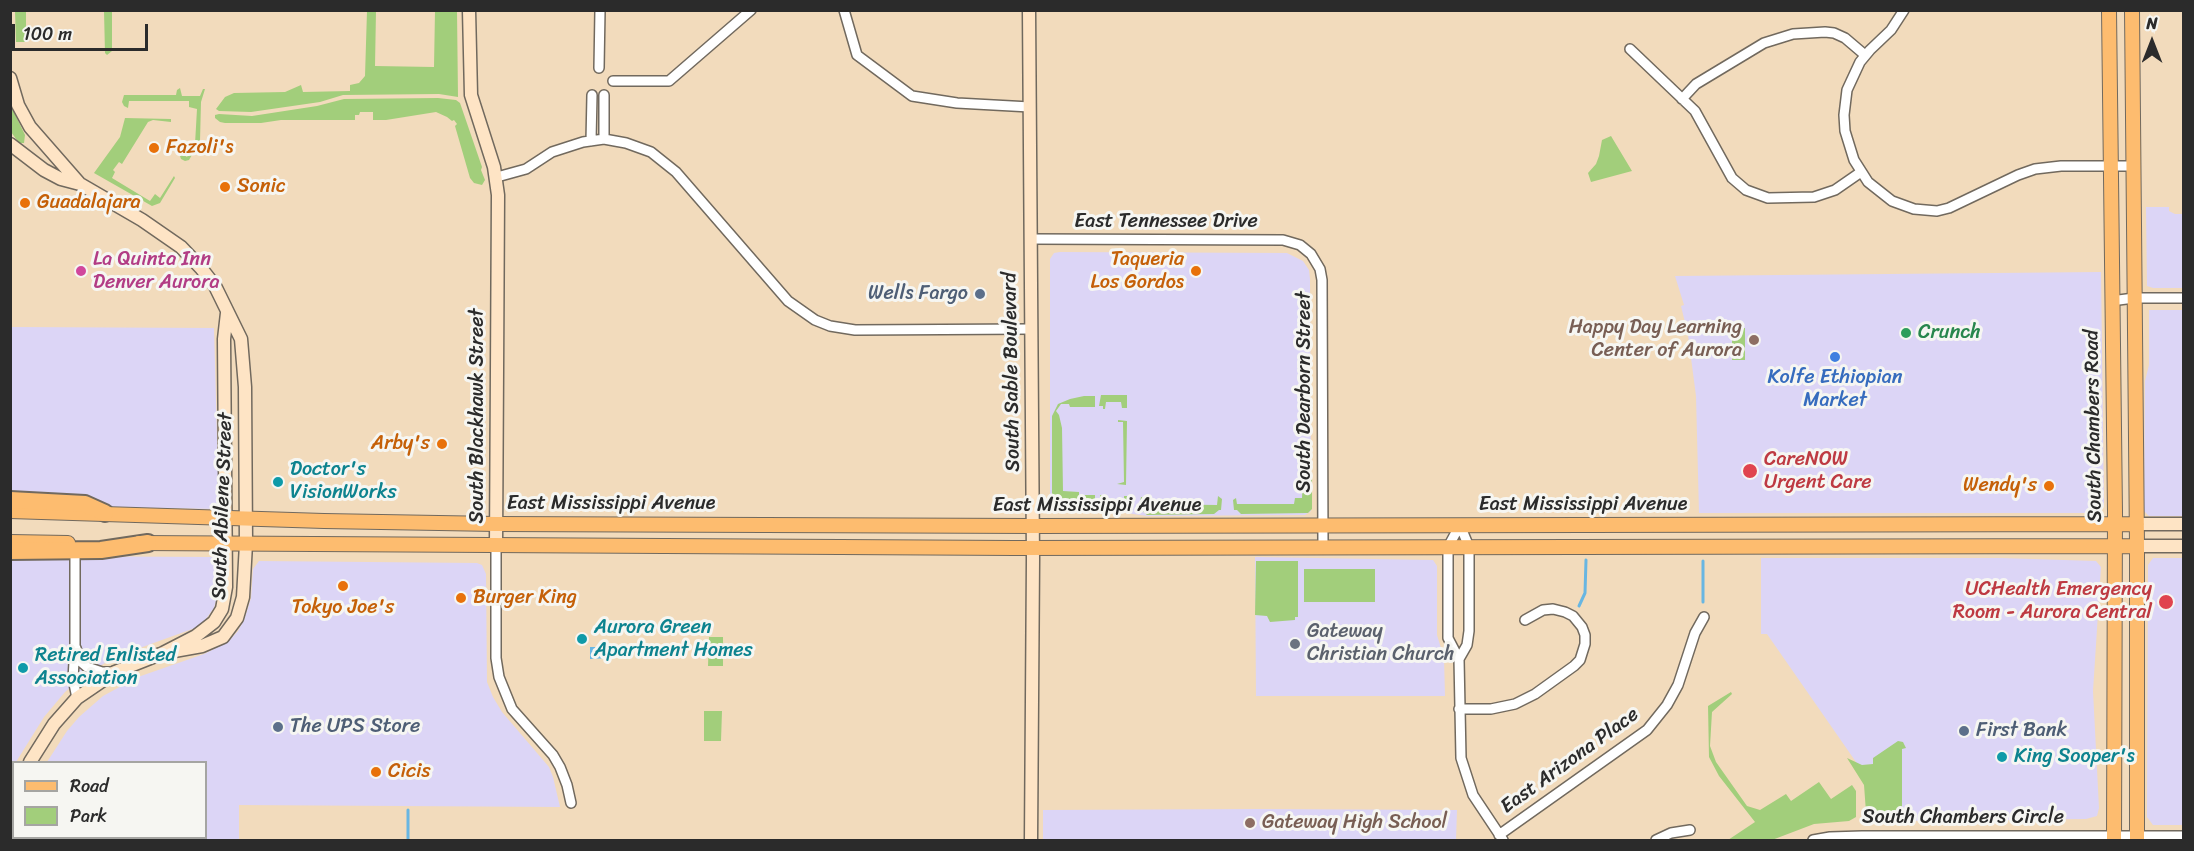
<!DOCTYPE html>
<html>
<head>
<meta charset="utf-8">
<style>
	body { margin:0 }
	#map { position:relative; width:2194px; height:851px; overflow:hidden; background:#f2dbbc; font-family:Sriracha,sans-serif }
	canvas { display:block }
	.frame { position:absolute; inset:0; border:12px solid #2b2b2b; pointer-events:none }
	.legend { position:absolute; left:12px; top:761px; width:195px; height:78px; box-sizing:border-box; background:#f6f6f2; border:2px solid #a5a5a2; margin:0; padding:8px 10px; list-style:none; font-size:18px; color:#2b2b2b }
	.legend li { display:flex; align-items:center; gap:12px; height:30px }
	.legend b { width:30px; border:2px solid #a5a5a2 }
	.north { position:absolute; left:2122px; top:12px; width:60px; height:60px; -webkit-text-stroke:4px #f6f6f2; paint-order:stroke; rotate:0deg; font-size:16px; font-weight:700; line-height:24px; text-align:center; color:#2b2b2b }
	.north::after { content:''; display:block; margin:auto; width:21px; height:27px; background:#2b2b2b; clip-path:polygon(50% 0,100% 100%,50% 72%,0 100%) }
	.scale { position:absolute; left:12px; top:24px; width:136px; height:27px; box-sizing:border-box; border:3px solid #2b2b2b; border-top:0; padding-left:8px; font-size:18px; line-height:21px; white-space:nowrap; color:#2b2b2b; -webkit-text-stroke:4px #f6f6f2; paint-order:stroke }
</style>
</head>
<body>
<div id="map">
<canvas width="2194" height="851"></canvas>
<div class="frame"></div>
<ul class="legend">
<li><b style="height:8px;background:#fdbc6f"></b>Road</li>
<li><b style="height:16px;background:#a2ce7b"></b>Park</li>
</ul>
<div class="north">N</div>
<div class="scale">100 m</div>
</div>
<script>
const g = document.querySelector('canvas').getContext('2d');
g.lineJoin = 'round';
function fillPath(path, color) { g.fillStyle = color; g.fill(path, 'evenodd'); }
const toPath = rows => new Path2D(rows.map(r => 'M' + r).join(''));
function trace(path, color, width, dash) { g.strokeStyle = color; g.lineWidth = width; g.lineCap = dash ? 'butt' : 'round'; g.setLineDash(dash || []); g.stroke(path); }
function write(font, color, halo, rows, align = 'center') {
  g.font = font + ' Sriracha,sans-serif'; g.lineWidth = 6; g.setLineDash([]); g.textBaseline = 'middle'; g.strokeStyle = halo; g.fillStyle = color; for (const [text, x, y, turn = 0] of rows) {
    g.save(); g.translate(x, y); g.rotate((+turn || 0) * Math.PI / 180); g.textAlign = isNaN(turn) ? turn : align; if (halo) g.strokeText(text, 0, 0); g.fillText(text, 0, 0); g.restore();
  }
}
const built = toPath([
	[2146,207,2169,207,2169,211,2175,214,2183,214,2183,288,2153,288,2147,286],
	[1060,252,1287,253,1303,261,1309,270,1310,279,1311,511,1305,515,1147,516,1126,513,1054,511,1050,504,1050,259,1054,253],
	[2101,272,2104,506,2096,513,1699,513,1696,396,1688,335,1681,306,1684,305,1675,276],
	[2149,310,2183,310,2183,516,2149,516,2144,511,2145,381,2149,365],
	[10,327,214,328,219,509,20,506,11,502],
	[11,556,212,557,218,563,219,590,214,608,203,623,195,628,115,657,85,675,65,692,44,717,16,762,14,762,11,773],
	[1255,557,1433,560,1437,566,1437,635,1444,658,1445,696,1256,696],
	[1761,558,2001,558,2096,561,2101,567,2093,691,2099,808,2097,816,2086,819,1897,821,1767,634,1761,634],
	[2153,558,2183,558,2183,825,2153,825,2147,817,2148,565],
	[259,561,477,563,482,565,486,574,487,682,493,697,502,712,549,767,553,777,560,807,239,805,239,840,12,840,14,837,206,838,206,762,47,762,67,731,79,717,103,696,138,677,204,654,228,642,238,631,244,620,251,598,253,569],
	[1256,809,1457,810,1456,840,1043,840,1043,810]
]);
const green = toPath([
	[15,11,26,11,26,34,34,35,33,37,26,38,26,42,16,42],
	[104,11,112,11,112,51,107,55,105,53],
	[367,11,376,11,375,66,434,67,435,11,457,11,458,97,439,94,343,95,320,102,251,112,219,111,216,109,225,97,234,93,285,92,301,85,303,92,350,91,350,85,359,83,365,76],
	[180,88,182,96,200,96,203,89,205,89,201,102,200,141,189,160,185,161,181,159,180,156,181,153,187,157,195,144,197,109,189,107,189,101,129,101,128,108,124,106,122,102,124,95,176,95,177,90],
	[438,98,456,100,460,103,482,167,481,170,485,180,482,185,474,183,470,178,455,126,457,124,454,120,452,121,447,117,436,112,386,120,373,120,373,112,360,112,359,115,355,115,355,120,281,120,261,123,225,123,220,122,215,118,215,115,219,114,252,116,317,106,344,99],
	[11,106,25,135,24,143,19,143,11,132],
	[125,118,171,119,171,122,153,120,148,122,122,164,119,162,113,170,115,172,112,178,150,201,155,194,160,198,174,176,175,178,160,203,152,206,94,173,120,137],
	[1611,136,1632,171,1591,182,1588,173,1596,164,1599,156,1602,140],
	[1732,328,1745,328,1745,360,1732,360],
	[1101,395,1127,395,1127,408,1122,408,1121,402,1106,402,1105,409,1103,409,1103,406,1099,406],
	[1084,396,1095,396,1095,407,1070,407,1069,404,1061,404,1056,411,1059,415,1062,428,1063,491,1079,492,1079,495,1095,495,1095,510,1056,510,1052,506,1052,416,1058,404,1070,399],
	[1118,420,1127,421,1126,485,1117,484,1124,482,1123,422,1118,422],
	[1303,472,1308,472,1312,478,1312,509,1308,513,1241,514,1237,510,1234,510,1233,500,1236,498,1237,504,1294,504,1295,498,1302,498],
	[1100,495,1105,495,1106,503,1124,502,1124,496,1127,496,1127,508,1124,507,1119,510,1100,511],
	[1218,496,1222,499,1221,510,1219,510,1214,514,1147,515,1139,508,1141,497,1142,497,1143,504,1217,505],
	[1256,561,1298,561,1298,617,1295,617,1295,620,1270,622,1267,616,1255,615],
	[1304,569,1375,569,1375,602,1304,602],
	[709,637,723,637,723,666,708,666],
	[1731,692,1732,694,1712,712,1710,746,1716,762,1747,806,1760,810,1786,794,1791,801,1819,782,1831,799,1852,785,1856,791,1856,817,1849,821,1814,824,1772,840,1728,840,1755,822,1719,776,1709,757,1708,706],
	[704,711,722,711,721,741,704,741],
	[1898,741,1903,742,1906,748,1902,749,1902,820,1871,823,1868,819,1868,813,1866,812,1864,785,1847,758,1862,765,1873,764,1873,758]
]);
const water = toPath([
	[590,647,610,647,610,658,590,659]
]);
const stream = toPath([
	[1703,602,1703,561],
	[1579,606,1585,593,1586,560],
	[408,810,408,840]
]);
const street = toPath([
	[844,10,857,55,912,96,957,103,1030,107],
	[1904,10,1891,30,1870,50,1860,62,1847,90,1844,115,1845,131,1854,160,1868,182,1892,201,1914,209,1937,211,1949,208,2018,175,2035,169,2061,166,2133,166],
	[1630,49,1695,111,1732,178,1746,190,1768,198,1814,197,1835,190,1861,172],
	[599,68,600,10],
	[613,81,669,81,751,10],
	[604,95,604,139],
	[1682,99,1696,84,1764,43,1793,34,1825,32,1834,33,1845,38,1865,55],
	[591,141,592,95],
	[497,177,526,169,552,152,583,142,604,139,626,143,651,152,676,172,788,301,815,320,830,326,855,330,1031,329],
	[1031,239,1283,240,1300,245,1311,254,1320,269,1322,280,1323,547],
	[2111,301,2134,298,2184,298],
	[1460,525,1469,547,1469,631,1467,645,1459,659,1461,758,1473,795,1503,840],
	[496,545,496,658,499,677,512,709,553,755,560,767,567,785,571,803],
	[75,551,75,645,73,679,77,698],
	[76,648,80,661,87,667,102,672,115,672],
	[1459,659,1448,638,1448,547,1460,525],
	[1459,709,1491,709,1515,704,1535,694,1574,666,1580,660,1585,644,1585,635,1582,627,1573,616,1565,612,1553,609,1543,610,1525,620],
	[1499,835,1647,730,1667,705,1678,685,1695,633,1704,617],
	[1656,840,1671,833,1690,830],
	[1813,840,1830,837,1862,836,2184,836]
]);
const secondary = toPath([
	[469,10,471,95,494,167,498,195,496,545],
	[1029,10,1033,559,1031,840],
	[10,78,18,105,30,127,79,183],
	[10,144,44,170,61,179,80,184,142,220,181,247,201,268,215,286,241,339,245,387,246,544,243,597,237,618,223,637,202,646,163,653],
	[2137,524,2184,524],
	[2137,546,2184,546],
	[30,762,54,724,77,698,115,672,163,653,196,636,214,622,222,609,226,587,224,339,227,313],
	[10,805,14,798]
]);
const primary = toPath([
	[2109,10,2115,512,2114,840],
	[2132,10,2137,546,2137,840],
	[10,511,324,521,496,524,1033,526,2137,524],
	[10,542,68,543],
	[139,543,1015,548,2137,546]
]);
const highway = toPath([
	[10,500,85,504,105,513],
	[10,551,101,550,148,543]
]);
const markers = [
	[154,148,6,"#e8710a"],
	[225,187,6,"#e8710a"],
	[25,203,6,"#e8710a"],
	[81,271,6,"#d1479c"],
	[1196,271,6,"#e8710a"],
	[980,294,6,"#5c6f8a"],
	[1906,333,6,"#2e9e5b"],
	[1754,340,6,"#8d6e63"],
	[1835,357,6,"#3f7fe0"],
	[442,444,6,"#e8710a"],
	[1750,471,8,"#e0444e"],
	[278,482,6,"#0f9aa8"],
	[2049,486,6,"#e8710a"],
	[343,586,6,"#e8710a"],
	[461,598,6,"#e8710a"],
	[2166,602,8,"#e0444e"],
	[582,639,6,"#0f9aa8"],
	[1295,644,6,"#6b7280"],
	[23,668,6,"#0f9aa8"],
	[278,727,6,"#5c6f8a"],
	[1964,731,6,"#5c6f8a"],
	[2002,757,6,"#0f9aa8"],
	[376,772,6,"#e8710a"],
	[1250,823,6,"#8d6e63"]
];
const foodNames = [
	["Fazoli's",166,148],
	["Sonic",237,187],
	["Guadalajara",37,203],
	["Taqueria",1184,260,"right"],
	["Los Gordos",1184,283,"right"],
	["Arby's",430,444,"right"],
	["Wendy's",2037,486,"right"],
	["Burger King",473,598],
	["Tokyo Joe's",343,608,"center"],
	["Cicis",388,772]
];
const streetNames = [
	["East Tennessee Drive",1166,222],
	["South Sable Boulevard",1012,372,-91],
	["South Dearborn Street",1305,392,-90],
	["South Blackhawk Street",478,416,-90],
	["South Chambers Road",2094,426,-91],
	["East Mississippi Avenue",611,504],
	["East Mississippi Avenue",1583,505],
	["South Abilene Street",223,506,-88],
	["East Mississippi Avenue",1097,506],
	["East Arizona Place",1570,761,-36],
	["South Chambers Circle",1963,818]
];
const hotelNames = [
	["La Quinta Inn",93,260],
	["Denver Aurora",93,283]
];
const serviceNames = [
	["Wells Fargo",968,294,"right"],
	["The UPS Store",290,727],
	["First Bank",1976,731]
];
const educationNames = [
	["Happy Day Learning",1742,328],
	["Center of Aurora",1742,351],
	["Gateway High School",1262,823,"left"]
];
const leisureNames = [
	["Crunch",1918,333]
];
const shopNames = [
	["Kolfe Ethiopian",1835,378],
	["Market",1835,401]
];
const healthNames = [
	["CareNOW",1764,460],
	["Urgent Care",1764,483],
	["UCHealth Emergency",2152,590,"right"],
	["Room - Aurora Central",2152,613,"right"]
];
const cultureNames = [
	["Doctor's",290,470],
	["VisionWorks",290,493],
	["Aurora Green",594,628],
	["Apartment Homes",594,651],
	["Retired Enlisted",35,656],
	["Association",35,679],
	["King Sooper's",2014,757]
];
const worshipNames = [
	["Gateway",1307,632],
	["Christian Church",1307,655]
];
fillPath(built, '#dcd5f6');
fillPath(green, '#a2ce7b');
fillPath(water, '#68b6e2');
trace(stream, '#68b6e2', 3);
trace(street, '#71695e', 12);
trace(secondary, '#71695e', 15);
trace(primary, '#71695e', 16);
trace(highway, '#71695e', 20);
trace(street, '#fff', 9);
trace(secondary, '#fee4c5', 12);
trace(primary, '#fdbc6f', 14);
trace(highway, '#fdbc6f', 16);
for (const [x, y, r, color] of markers) { const dot = new Path2D(); dot.arc(x, y, r, 0, 2 * Math.PI); g.fillStyle = color; g.fill(dot); trace(dot, '#f6f6f2', 2); }
write('20px', '#c56008', '#f6f6f2', foodNames, 'left');
write('20px', '#2b2b2b', '#f6f6f2', streetNames);
write('20px', '#b23c85', '#f6f6f2', hotelNames, 'left');
write('20px', '#4e5e75', '#f6f6f2', serviceNames, 'left');
write('20px', '#785e54', '#f6f6f2', educationNames, 'right');
write('20px', '#27864d', '#f6f6f2', leisureNames, 'left');
write('20px', '#366cbe', '#f6f6f2', shopNames);
write('20px', '#be3a42', '#f6f6f2', healthNames, 'left');
write('20px', '#0d838f', '#f6f6f2', cultureNames, 'left');
write('20px', '#5b616d', '#f6f6f2', worshipNames, 'left');
</script>
</body>
</html>
